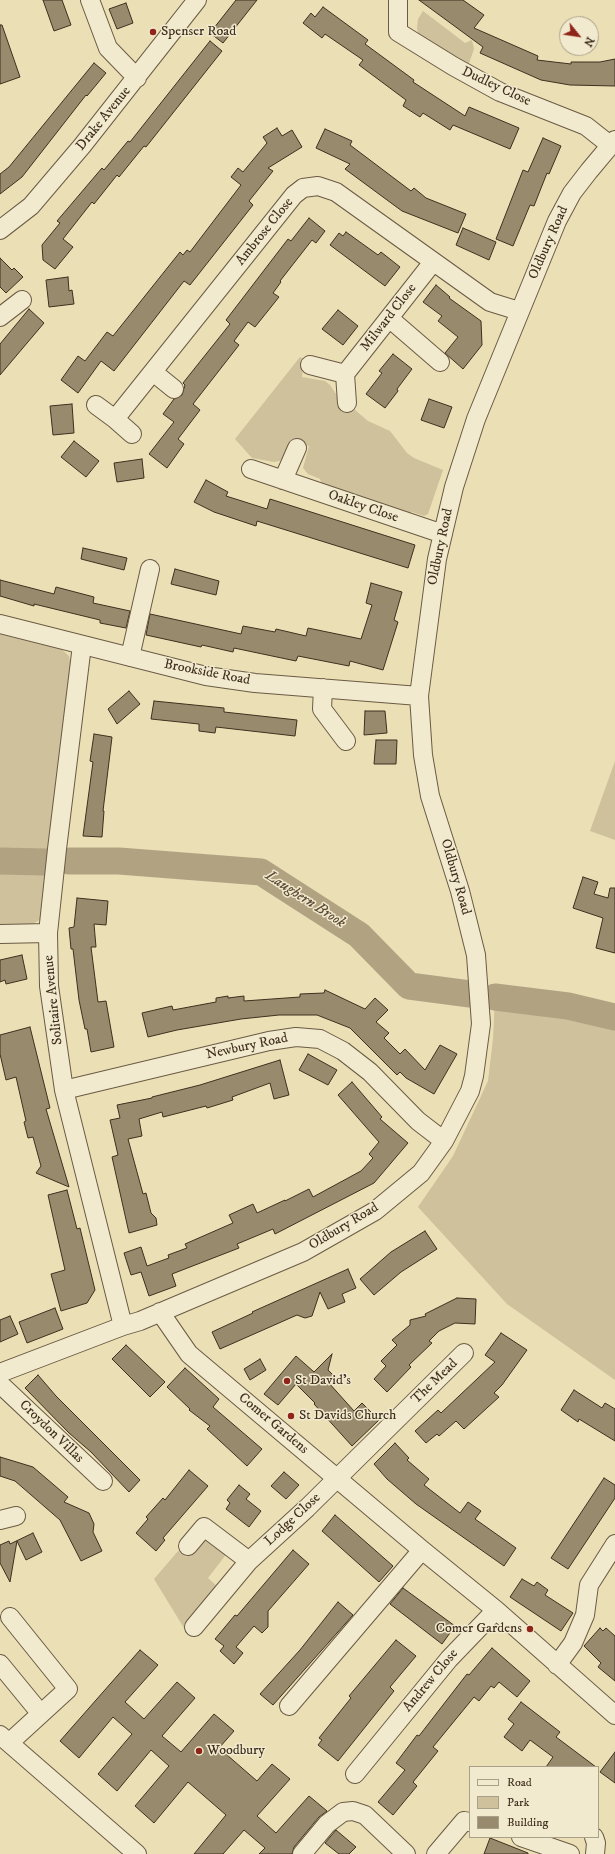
<!DOCTYPE html>
<html>
<head>
<meta charset="utf-8">
<style>
	body { margin:0 }
	#map { position:relative; width:615px; height:1854px; overflow:hidden; background:#ebdfb5; font-family:"IM FELL DW Pica",serif }
	canvas { display:block }
	.legend { position:absolute; left:469px; top:1766px; width:130px; height:72px; box-sizing:border-box; background:#f2eacf; border:1px solid #aa9f88; margin:0; padding:5px 7px; list-style:none; font-size:12px; color:#3f2f1e }
	.legend li { display:flex; align-items:center; gap:8px; height:20px }
	.legend b { width:20px; border:1px solid #aa9f88 }
	.north { position:absolute; left:559px; top:16px; width:40px; height:40px; box-sizing:border-box; background:#f2eacf; border:1px solid #aa9f88; border-radius:50%; rotate:120deg; font-size:11px; font-weight:700; line-height:16px; text-align:center; color:#3f2f1e }
	.north::after { content:''; display:block; margin:auto; width:14px; height:18px; background:#8f2418; clip-path:polygon(50% 0,100% 100%,50% 72%,0 100%) }
</style>
</head>
<body>
<div id="map">
<canvas width="615" height="1854"></canvas>
<ul class="legend">
<li><b style="height:5px;background:#f2eacf"></b>Road</li>
<li><b style="height:11px;background:#cec19b"></b>Park</li>
<li><b style="height:11px;background:#988b6d"></b>Building</li>
</ul>
<div class="north">N</div>
</div>
<script>
const g = document.querySelector('canvas').getContext('2d');
g.lineJoin = 'round';
function fillPath(path, color) { g.fillStyle = color; g.fill(path, 'evenodd'); }
const toPath = rows => new Path2D(rows.map(r => 'M' + r).join(''));
function trace(path, color, width, dash) { g.strokeStyle = color; g.lineWidth = width; g.lineCap = dash ? 'butt' : 'round'; g.setLineDash(dash || []); g.stroke(path); }
function write(font, color, halo, rows, align = 'center') {
  g.font = font + ' "IM FELL DW Pica",serif'; g.lineWidth = 3; g.setLineDash([]); g.textBaseline = 'middle'; g.strokeStyle = halo; g.fillStyle = color; for (const [text, x, y, turn = 0] of rows) {
    g.save(); g.translate(x, y); g.rotate((+turn || 0) * Math.PI / 180); g.textAlign = isNaN(turn) ? turn : align; if (halo) g.strokeText(text, 0, 0); g.fillText(text, 0, 0); g.restore();
  }
}
const green = toPath([
	[423,11,465,43,472,40,474,49,468,66,418,34,417,28,418,19],
	[300,357,304,359,302,377,325,381,330,385,338,397,337,404,340,409,355,410,368,421,390,431,407,453,414,458,443,470,428,514,424,516,412,512,408,514,322,485,320,479,308,474,303,468,309,446,290,440,285,455,280,461,274,462,252,458,235,439],
	[0,632,59,647,69,656,71,666,41,919,29,926,0,927],
	[615,761,615,840,590,831],
	[495,997,568,1006,615,1017,615,1380,507,1304,418,1207,453,1156,488,1081,493,1039],
	[208,1536,228,1552,208,1578,219,1588,184,1628,154,1579,178,1551,186,1557,202,1538]
]);
const river = toPath([
	[0,861,45,862],
	[69,861,119,861,261,872,359,935,409,986,470,994],
	[495,997,568,1006,615,1017]
]);
const building = toPath([
	[43,0,62,0,71,25,54,31,43,0],
	[236,0,257,0,223,43,210,33,236,0],
	[419,0,463,0,484,15,474,28,538,56,537,60,571,64,571,62,600,62,615,59,615,86,570,85,541,80,480,53,483,47,419,0],
	[126,3,133,23,117,29,109,9,126,3],
	[323,7,368,40,365,44,414,80,413,82,465,116,469,107,519,128,510,149,453,125,450,130,423,113,420,117,403,106,406,100,359,65,363,60,325,34,322,38,303,23,311,13,315,17,323,7],
	[0,25,2,25,20,77,0,84,0,25],
	[210,41,222,51,146,147,144,146,119,177,117,175,94,204,92,202,63,239,73,247,55,269,43,260,42,245,60,223,57,221,102,168,104,170,128,141,130,142,210,41],
	[94,63,106,73,87,96,86,95,22,177,0,194,0,174,9,167,94,63],
	[277,128,282,136,292,130,302,147,268,168,273,171,249,201,253,205,190,285,184,281,114,371,101,361,78,393,61,380,78,356,85,361,107,332,113,336,180,252,183,255,187,250,190,252,241,185,231,177,238,168,243,172,267,143,263,137,277,128],
	[325,129,352,141,350,145,411,191,414,188,426,198,466,214,458,233,402,211,345,169,350,164,316,148,325,129],
	[543,138,561,146,549,174,547,173,534,206,530,205,513,246,496,239,523,170,528,172,543,138],
	[309,218,325,231,316,243,312,240,280,281,281,282,273,293,279,297,255,327,248,322,234,341,239,345,193,404,200,410,178,439,184,444,167,468,149,454,174,422,163,414,174,399,182,395,185,385,183,383,230,324,226,320,288,239,291,241,309,218],
	[463,228,496,242,489,260,456,245,463,228],
	[346,232,378,255,381,252,400,267,385,286,330,245,339,233,343,236,346,232],
	[0,258,12,270,14,268,23,277,6,293,0,287,0,258],
	[68,277,69,291,72,290,74,304,49,307,46,280,68,277],
	[436,285,450,297,449,298,481,321,482,345,463,369,445,353,458,337,438,321,442,316,423,302,436,285],
	[29,309,44,323,0,375,0,344,29,309],
	[338,310,358,326,343,345,322,329,338,310],
	[393,354,412,369,397,389,398,391,385,408,366,394,382,373,379,371,393,354],
	[429,399,452,407,444,428,421,420,429,399],
	[72,404,74,433,53,435,50,406,72,404],
	[74,441,99,461,86,477,61,457,74,441],
	[142,459,144,478,117,482,114,463,142,459],
	[206,480,228,492,226,496,267,509,270,499,415,545,408,568,257,521,256,526,214,512,194,502,206,480],
	[83,548,127,558,124,570,81,559,83,548],
	[175,569,219,581,216,595,171,584,175,569],
	[0,580,54,594,56,587,94,597,93,603,130,611,126,628,100,623,100,620,34,604,34,606,0,596,0,580],
	[371,583,402,592,394,620,398,622,383,670,350,661,349,666,298,656,296,661,234,648,233,652,202,645,201,647,146,635,150,614,241,634,243,626,275,632,276,629,306,636,308,628,361,639,372,605,366,603,371,583],
	[129,691,140,704,117,724,108,709,129,691],
	[154,701,224,708,224,712,297,720,295,736,216,727,215,733,199,731,199,724,151,719,154,701],
	[365,711,385,711,387,733,364,735,365,711],
	[94,734,112,737,103,811,104,811,102,837,83,836,93,762,90,761,94,734],
	[376,740,397,740,396,764,374,764,376,740],
	[583,877,598,882,594,894,608,898,610,888,615,888,615,953,596,948,603,918,573,908,583,877],
	[77,898,108,901,106,925,94,924,96,947,91,947,98,1002,106,1001,114,1047,91,1052,87,1029,85,1029,79,1000,73,949,71,949,69,928,74,927,77,898],
	[22,955,27,979,6,984,5,980,0,982,0,960,22,955],
	[325,990,365,1009,375,998,388,1010,376,1022,389,1033,384,1038,400,1054,405,1049,425,1070,440,1045,457,1054,434,1094,406,1078,400,1072,397,1075,350,1028,317,1015,279,1015,241,1019,177,1030,148,1037,142,1013,172,1006,173,1010,216,1002,216,998,228,996,228,998,244,996,244,1001,300,997,300,994,324,993,325,990],
	[30,1027,50,1108,46,1109,69,1187,36,1173,41,1166,33,1137,28,1138,24,1122,26,1121,16,1077,6,1080,0,1054,0,1035,30,1027],
	[308,1054,337,1070,328,1085,299,1070,308,1054],
	[280,1060,289,1095,274,1099,270,1083,232,1097,233,1100,207,1108,206,1106,163,1117,162,1112,139,1119,142,1136,128,1139,143,1194,146,1193,151,1213,156,1218,157,1225,129,1233,112,1157,118,1155,110,1120,120,1118,117,1105,152,1098,152,1097,200,1085,280,1060],
	[352,1082,382,1117,380,1119,408,1143,374,1183,275,1234,273,1229,237,1244,239,1248,172,1274,176,1286,149,1296,141,1272,131,1275,124,1253,141,1247,147,1266,169,1258,168,1255,187,1248,185,1244,233,1223,229,1215,253,1204,257,1213,285,1200,285,1201,309,1189,313,1197,361,1171,373,1158,369,1154,379,1142,338,1095,352,1082],
	[67,1190,77,1229,80,1228,95,1290,87,1303,61,1311,51,1274,65,1270,48,1195,67,1190],
	[425,1231,437,1249,401,1272,374,1295,360,1279,391,1252,425,1231],
	[348,1269,356,1288,342,1294,345,1302,328,1309,320,1292,312,1316,305,1318,297,1315,220,1349,212,1332,253,1313,252,1312,348,1269],
	[457,1298,476,1299,475,1324,455,1323,439,1331,429,1341,432,1343,409,1365,411,1367,387,1392,374,1379,386,1366,381,1361,397,1345,392,1340,410,1325,410,1320,426,1316,425,1314,457,1298],
	[55,1308,63,1329,27,1343,19,1322,55,1308],
	[10,1316,18,1334,0,1342,0,1320,10,1316],
	[501,1333,527,1350,502,1385,494,1393,499,1397,464,1429,456,1421,439,1436,437,1434,426,1443,415,1431,438,1410,441,1413,495,1362,485,1355,501,1333],
	[126,1345,165,1382,150,1397,112,1359,126,1345],
	[332,1354,328,1370,334,1376,328,1382,354,1411,362,1403,379,1420,352,1446,314,1404,315,1403,296,1384,278,1405,264,1394,296,1356,314,1372,332,1354],
	[260,1359,266,1370,250,1380,244,1369,260,1359],
	[185,1368,219,1399,213,1407,262,1449,247,1466,207,1429,210,1426,189,1410,190,1409,167,1387,185,1368],
	[38,1375,56,1396,140,1480,129,1492,91,1452,69,1433,25,1388,38,1375],
	[574,1390,602,1408,605,1403,615,1409,615,1441,579,1419,578,1422,561,1410,574,1390],
	[395,1443,409,1458,407,1460,429,1479,424,1485,460,1513,468,1502,481,1511,475,1519,516,1548,504,1566,416,1504,387,1479,374,1464,395,1443],
	[0,1457,33,1467,68,1497,64,1502,89,1513,94,1524,93,1532,102,1551,81,1561,60,1520,15,1481,0,1476,0,1457],
	[189,1470,208,1486,163,1538,165,1540,156,1551,136,1533,148,1519,146,1517,163,1498,165,1500,189,1470],
	[284,1472,299,1485,286,1499,271,1486,284,1472],
	[604,1478,615,1485,615,1498,568,1569,551,1558,604,1478],
	[239,1485,250,1494,246,1499,261,1511,249,1527,226,1509,230,1503,227,1500,239,1485],
	[335,1515,393,1566,379,1582,322,1531,335,1515],
	[33,1533,42,1552,26,1560,17,1541,10,1582,0,1563,0,1545,9,1541,10,1544,33,1533],
	[293,1550,309,1564,268,1611,268,1627,262,1633,254,1626,236,1647,243,1653,234,1664,220,1651,224,1646,215,1639,235,1615,237,1616,293,1550],
	[522,1579,534,1586,537,1582,548,1590,545,1595,573,1613,561,1631,510,1597,522,1579],
	[403,1588,455,1626,442,1644,390,1604,403,1588],
	[338,1602,353,1615,273,1705,260,1694,300,1650,338,1602],
	[600,1628,603,1631,606,1628,615,1636,615,1681,598,1667,601,1663,584,1646,600,1628],
	[396,1640,416,1656,390,1687,394,1691,338,1761,318,1745,322,1740,319,1738,351,1698,349,1696,396,1640],
	[492,1648,530,1681,517,1697,499,1682,494,1688,491,1686,479,1701,474,1697,433,1747,438,1751,413,1782,417,1786,393,1815,378,1802,405,1770,396,1763,417,1735,419,1736,467,1674,469,1675,492,1648],
	[140,1650,158,1665,125,1702,144,1719,177,1682,195,1698,162,1736,181,1752,214,1714,234,1731,219,1748,257,1781,272,1764,290,1779,257,1816,276,1833,309,1796,327,1811,319,1817,294,1847,292,1854,259,1854,265,1848,244,1830,223,1854,194,1854,226,1815,188,1782,154,1823,135,1806,169,1766,151,1750,117,1791,98,1774,132,1734,113,1717,79,1758,60,1741,140,1650],
	[521,1702,560,1732,556,1737,596,1767,546,1767,553,1757,530,1740,522,1751,504,1737,514,1724,508,1719,521,1702],
	[615,1752,615,1783,600,1772,615,1752],
	[336,1830,356,1847,349,1854,339,1854,325,1843,336,1830],
	[490,1838,528,1853,528,1854,484,1854,490,1838]
]);
const minor = toPath([
	[90,0,108,48,137,78],
	[398,0,398,32,453,66,500,92,586,126,610,145],
	[0,230,31,206,82,146,197,0],
	[0,317,22,300],
	[389,318,440,362],
	[310,365,345,374],
	[153,372,174,389],
	[347,403,345,374,433,262],
	[96,405,115,419],
	[132,434,115,419,294,195,303,188,318,186,336,192,490,302,519,311],
	[251,469,443,534],
	[283,480,297,448],
	[0,624,206,676,255,683,419,696],
	[82,645,57,849,48,933,49,986,64,1090,123,1326],
	[130,657,150,569],
	[323,688,322,709,346,741],
	[0,934,48,933],
	[64,1090,269,1041,296,1037,320,1039,343,1051,370,1072,418,1121,444,1141],
	[160,1312,189,1354,422,1550,496,1610,615,1715],
	[0,1373,123,1326,140,1321,303,1252,375,1211,421,1173,444,1141,470,1091,474,1076,481,1024,476,955,460,891,430,796,423,755,419,696,437,559,454,487,476,419,557,221,572,193,589,171,615,140],
	[0,1384,103,1481],
	[0,1520,16,1516],
	[188,1546,204,1527,249,1561],
	[194,1627,249,1561,307,1508,464,1353],
	[0,1664,41,1714],
	[557,1665,573,1643,585,1615,589,1585,615,1544],
	[289,1706,422,1550],
	[0,1735,137,1854],
	[9,1743,68,1689,10,1617],
	[355,1774,449,1659,496,1610],
	[521,1837,570,1854],
	[594,1837,596,1843,595,1854],
	[302,1854,327,1824,343,1812,353,1811,365,1815,406,1854],
	[436,1854,464,1821,470,1822]
]);
const markers = [
	[153,32,4,"#8f2418"],
	[287,1381,4,"#8f2418"],
	[291,1416,4,"#8f2418"],
	[530,1629,4,"#8f2418"],
	[199,1751,4,"#8f2418"]
];
const poiNames = [
	["Spenser Road",161,32],
	["St David's",295,1381],
	["St Davids Church",299,1416],
	["Comer Gardens",522,1629,"right"],
	["Woodbury",207,1751]
];
const streetNames = [
	["Dudley Close",496,87,25],
	["Drake Avenue",104,119,-51],
	["Ambrose Close",265,232,-51],
	["Oldbury Road",549,243,-66],
	["Milward Close",389,318,-52],
	["Oakley Close",363,507,19],
	["Oldbury Road",441,547,-78],
	["Brookside Road",207,673,11],
	["Oldbury Road",455,877,74],
	["Solitaire Avenue",54,1000,-96],
	["Newbury Road",247,1047,-12],
	["Oldbury Road",344,1227,-31],
	["The Mead",435,1382,-44],
	["Comer Gardens",273,1424,40],
	["Croydon Villas",51,1432,44],
	["Lodge Close",293,1520,-43],
	["Andrew Close",431,1681,-50]
];
const waterNames = [
	["Laughern Brook",305,900,33]
];
fillPath(green, '#cec19b');
trace(river, '#b1a382', 27);
fillPath(building, '#988b6d');
trace(building, '#3f2f1e', 1);
trace(minor, '#6a5b44', 20);
trace(minor, '#f2eacf', 18);
for (const [x, y, r, color] of markers) { const dot = new Path2D(); dot.arc(x, y, r, 0, 2 * Math.PI); g.fillStyle = color; g.fill(dot); trace(dot, '#f2eacf', 1.5); }
write('14px', '#3f2f1e', '#f2eacf', poiNames, 'left');
write('14px', '#3f2f1e', '#f2eacf', streetNames);
write('italic 15px', '#5c4c37', '#f2eacf', waterNames);
</script>
</body>
</html>
